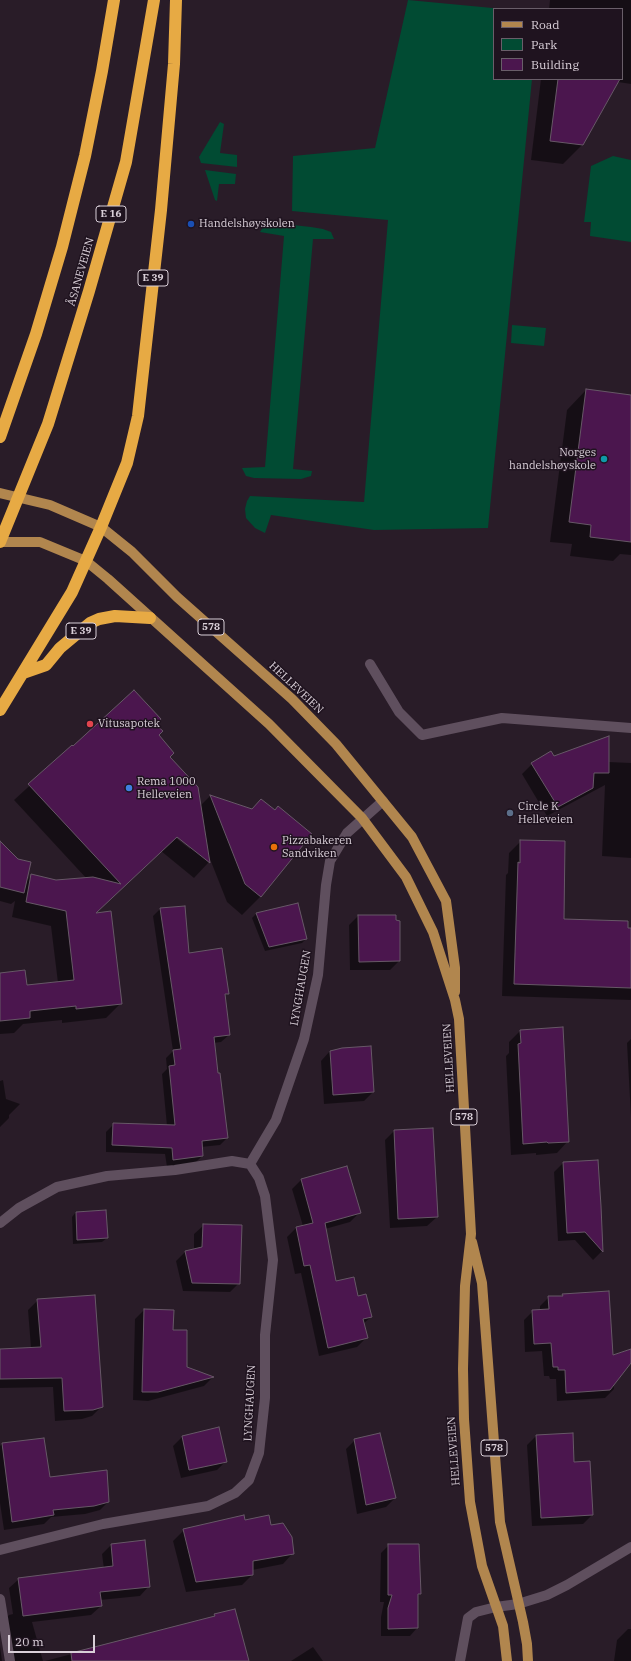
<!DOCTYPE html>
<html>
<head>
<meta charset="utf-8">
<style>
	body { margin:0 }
	#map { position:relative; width:631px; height:1661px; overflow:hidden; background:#291c28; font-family:"IBM Plex Serif",serif }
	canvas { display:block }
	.legend { position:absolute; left:493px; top:8px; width:130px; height:72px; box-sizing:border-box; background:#1f131f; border:1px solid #695e69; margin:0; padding:5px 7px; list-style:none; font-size:12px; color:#d9cfd8 }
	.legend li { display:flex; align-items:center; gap:8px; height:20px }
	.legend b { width:20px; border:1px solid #695e69 }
	.scale { position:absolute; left:8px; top:1635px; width:87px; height:18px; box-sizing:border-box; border:2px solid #d9cfd8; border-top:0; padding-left:5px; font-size:12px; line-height:14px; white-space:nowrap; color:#d9cfd8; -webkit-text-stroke:3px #1f131f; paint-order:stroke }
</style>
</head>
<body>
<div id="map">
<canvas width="631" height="1661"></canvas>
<ul class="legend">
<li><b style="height:5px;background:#b1864e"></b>Road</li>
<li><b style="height:11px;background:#014b33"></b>Park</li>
<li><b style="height:11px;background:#4b164e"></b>Building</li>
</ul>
<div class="scale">20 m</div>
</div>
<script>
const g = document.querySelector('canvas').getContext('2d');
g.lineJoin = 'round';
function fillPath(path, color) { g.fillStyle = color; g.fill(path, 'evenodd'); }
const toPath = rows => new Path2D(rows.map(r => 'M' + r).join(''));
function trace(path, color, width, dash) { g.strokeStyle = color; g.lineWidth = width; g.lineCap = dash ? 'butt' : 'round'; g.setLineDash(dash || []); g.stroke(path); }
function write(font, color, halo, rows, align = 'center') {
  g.font = font + ' "IBM Plex Serif",serif'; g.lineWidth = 3; g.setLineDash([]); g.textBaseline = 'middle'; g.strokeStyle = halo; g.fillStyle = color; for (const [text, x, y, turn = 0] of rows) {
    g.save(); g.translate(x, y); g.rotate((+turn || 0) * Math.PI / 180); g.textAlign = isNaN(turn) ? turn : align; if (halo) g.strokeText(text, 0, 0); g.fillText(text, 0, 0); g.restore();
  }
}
const green = toPath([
	[408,0,503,9,494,9,494,79,532,79,488,528,374,530,271,515,265,533,255,528,246,518,245,509,247,501,250,496,364,502,388,220,292,211,293,156,375,148],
	[220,122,224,124,220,153,237,155,237,167,201,163,199,157],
	[613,156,631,160,631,242,590,236,591,222,584,222,591,166],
	[205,170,236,174,235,184,219,184,217,201,215,200],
	[274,223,311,227,323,229,331,232,334,239,313,239,293,469,312,471,311,476,301,479,254,478,246,476,242,468,265,467,284,236,260,232,264,226],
	[512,325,546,328,544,346,511,343]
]);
const shadow = toPath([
	[550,0,631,0,631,84,618,82,583,144,563,164,531,160,541,79,622,79,622,9,549,9],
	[586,390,631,396,631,555,620,554,613,561,570,556,572,544,550,542,567,410],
	[154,725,157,735,168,757,200,806,210,796,251,810,275,811,311,834,260,897,242,915,227,902,208,854,208,863,194,878,161,851,94,914,121,1003,106,1018,62,1023,62,1020,23,1024,14,1033,0,1034,0,974,26,987,58,983,51,926,12,917,15,901,11,904,0,901,0,843,25,882,32,875,56,881,87,879,14,800,72,747],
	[174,833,190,846,190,849,172,835],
	[608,737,609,762,631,763,631,858,602,856,605,785,547,816,522,774,532,764],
	[521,841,563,920,631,929,631,1000,502,996,506,875,508,873,509,853],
	[184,907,188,954,228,993,224,997,229,1035,221,1042,213,1043,227,1138,220,1145,201,1147,202,1156,195,1163,167,1167,165,1154,106,1152,106,1132,114,1124,167,1126,162,1074,167,1069,166,1058,173,1051,153,916,160,909],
	[256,914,306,939,302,943,265,951,252,918],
	[358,916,399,961,390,970,350,970,349,925],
	[520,1031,568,1141,557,1153,536,1155,536,1153,511,1155,506,1056,509,1053,509,1042],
	[631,1039,631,1117,627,1043],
	[330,1051,373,1092,364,1101,324,1104,321,1061],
	[3,1080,6,1099,20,1104,9,1115,9,1118,0,1127,0,1081],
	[432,1129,437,1217,427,1226,390,1228,385,1140,394,1131],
	[597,1161,602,1251,593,1260,575,1240,558,1241,554,1172,563,1163],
	[301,1180,359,1213,350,1222,325,1229,335,1282,357,1297,371,1317,363,1324,366,1338,357,1347,319,1356,301,1273,295,1274,287,1237,296,1228,303,1226,292,1189],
	[105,1211,107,1238,102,1242,73,1244,72,1217,76,1212],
	[204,1225,239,1283,230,1292,183,1291,176,1261,185,1252,194,1250,194,1234],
	[608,1292,614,1389,605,1398,557,1401,556,1379,550,1379,549,1376,544,1376,542,1351,525,1352,524,1320,533,1311,540,1310,540,1306,549,1297,561,1297,563,1295],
	[38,1300,102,1406,92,1416,82,1419,55,1421,53,1387,0,1388,0,1350,31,1348,28,1310],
	[144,1310,172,1331,186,1368,212,1378,204,1386,148,1401,133,1400,135,1319],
	[536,1436,573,1463,592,1515,583,1524,532,1526,527,1445],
	[182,1437,226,1461,217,1470,181,1478,173,1446],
	[355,1440,395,1498,386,1507,357,1514,346,1449],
	[2,1444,49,1478,108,1502,100,1510,85,1514,51,1517,44,1524,4,1530,0,1503,0,1446],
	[244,1521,270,1526,293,1553,283,1564,252,1570,252,1575,242,1585,186,1592,173,1541,184,1530],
	[111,1545,149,1586,140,1596,100,1600,101,1606,91,1615,32,1622,43,1661,6,1661,0,1624,9,1615,13,1614,9,1588,19,1579,104,1569,102,1554],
	[389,1545,418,1545,420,1594,417,1596,417,1628,410,1636,381,1636,381,1617,384,1602,380,1602,381,1553],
	[215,1615,247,1661,45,1661,213,1617],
	[628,1629,631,1629,631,1661,614,1661,617,1640],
	[0,1646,2,1661,0,1661],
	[313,1647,323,1661,291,1661]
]);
const building = toPath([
	[558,79,620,79,583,145,550,141,558,79],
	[586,389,631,395,631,542,590,537,591,525,569,522,586,389],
	[134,690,161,719,156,725,163,731,159,735,174,753,170,757,198,787,210,863,177,837,96,913,111,911,122,1004,76,1009,76,1006,30,1011,30,1018,0,1021,0,973,25,970,27,985,74,980,66,911,26,902,31,874,56,880,93,877,121,884,28,784,72,745,73,746,134,690],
	[609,736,609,773,594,773,593,788,558,807,531,763,551,751,554,756,609,736],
	[210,795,252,809,261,799,275,810,278,806,312,834,261,897,245,884,210,795],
	[520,840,565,841,564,919,628,921,628,928,631,928,631,988,514,984,518,862,520,863,520,840],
	[0,841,18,859,31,862,24,893,0,887,0,841],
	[298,903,307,939,269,947,256,913,298,903],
	[185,906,189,953,222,948,229,994,225,994,230,1035,214,1037,218,1073,220,1073,228,1138,202,1141,203,1156,173,1160,172,1148,112,1145,113,1123,175,1125,169,1066,175,1065,173,1050,181,1049,160,908,185,906],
	[358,915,396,915,396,920,400,921,400,961,359,962,358,915],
	[563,1027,569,1142,548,1143,547,1142,523,1144,518,1044,521,1043,520,1030,563,1027],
	[371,1046,374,1092,333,1095,330,1051,342,1048,371,1046],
	[433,1128,438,1217,398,1219,394,1130,433,1128],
	[598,1160,601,1206,603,1252,585,1232,567,1233,563,1162,598,1160],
	[347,1166,361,1213,325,1223,336,1281,354,1277,358,1296,366,1294,372,1317,363,1319,368,1338,328,1348,310,1265,304,1266,296,1227,313,1223,301,1179,347,1166],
	[106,1210,108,1238,77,1240,76,1212,106,1210],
	[203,1224,242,1225,240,1284,192,1283,185,1251,202,1247,203,1224],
	[609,1291,613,1355,631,1349,631,1363,610,1390,566,1393,565,1370,558,1370,558,1367,553,1367,551,1343,534,1344,532,1310,549,1309,548,1296,563,1296,562,1294,609,1291],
	[95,1295,103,1407,93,1410,64,1411,62,1378,0,1379,0,1349,41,1347,37,1299,95,1295],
	[144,1309,174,1310,173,1330,187,1330,187,1367,214,1377,158,1392,142,1392,144,1309],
	[219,1427,227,1462,189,1470,182,1436,219,1427],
	[380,1433,396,1498,366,1505,354,1439,380,1433],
	[573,1433,574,1462,590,1461,593,1515,541,1518,536,1435,573,1433],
	[44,1438,50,1477,107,1470,109,1502,94,1506,53,1510,54,1515,12,1522,2,1443,44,1438],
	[244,1515,245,1520,269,1515,271,1525,283,1523,292,1537,294,1554,253,1561,253,1575,196,1582,183,1529,244,1515],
	[145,1540,150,1587,100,1592,102,1606,23,1616,18,1578,113,1566,111,1544,145,1540],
	[388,1544,419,1544,421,1594,418,1594,418,1628,388,1629,388,1608,392,1595,388,1595,388,1544],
	[235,1609,249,1661,72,1661,71,1653,215,1616,214,1614,235,1609]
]);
const street = toPath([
	[370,664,399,712,422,735,502,718,631,728],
	[250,1164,276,1120,304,1039,318,975,326,885,330,861,347,833,383,801],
	[0,1223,19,1208,57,1187,107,1176,175,1170,232,1161,250,1164,259,1178,265,1196,273,1260,265,1335,265,1398,259,1453,249,1480,235,1493,208,1506,103,1524,0,1550],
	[0,1599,10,1661],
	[460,1661,468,1618,476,1612,496,1607]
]);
const secondary = toPath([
	[496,1607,518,1604,547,1595,567,1585,631,1547]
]);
const primary = toPath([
	[0,493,50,505,101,527,132,552,177,597,292,699,336,744,412,837,446,901,455,968,455,992],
	[0,542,40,542,86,561,108,579,269,724,362,818,406,877,433,932,455,1000,459,1019,471,1234,465,1286,463,1369,464,1419,470,1502,482,1566,503,1626,507,1661],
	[472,1242,482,1283,500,1522,523,1622,527,1644,528,1661]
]);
const highway = toPath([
	[0,437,36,334,62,247,85,156,102,71,114,0],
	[0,542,48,424,89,291,126,162,154,0],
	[23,673,46,665,60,648,90,623,99,619,115,616,150,618],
	[0,710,72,592,101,527,127,463,138,416,161,210,174,64,176,0]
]);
const markers = [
	[191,224,4,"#1a4fb4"],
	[604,459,4,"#0f9aa8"],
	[90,724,4,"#e0444e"],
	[129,788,4,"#3f7fe0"],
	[510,813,4,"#5c6f8a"],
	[274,847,4,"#e8710a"]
];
const shields = [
	[111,214,30],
	[153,278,30],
	[211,627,26],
	[81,631,30],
	[464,1117,26],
	[494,1448,26]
];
const shieldNames = [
	["E 16",111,214],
	["E 39",153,278],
	["578",211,627],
	["E 39",81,631],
	["578",464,1117],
	["578",494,1448]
];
const poiNames = [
	["Handelshøyskolen",199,224],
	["Norges",596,453,"right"],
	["handelshøyskole",596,466,"right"],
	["Vitusapotek",98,724],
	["Rema 1000",137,782],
	["Helleveien",137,795],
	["Circle K",518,807],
	["Helleveien",518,820],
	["Pizzabakeren",282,841],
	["Sandviken",282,854]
];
const streetNames = [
	["ÅSANEVEIEN",81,272,-74],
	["HELLEVEIEN",296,688,43],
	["LYNGHAUGEN",301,988,-80],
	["HELLEVEIEN",449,1058,-93],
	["LYNGHAUGEN",250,1403,-87],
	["HELLEVEIEN",454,1451,-94]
];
fillPath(green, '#014b33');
fillPath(shadow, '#0007');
fillPath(building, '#4b164e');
trace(building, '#675867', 1);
trace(street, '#5f4f5e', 10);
trace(secondary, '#5f4f5e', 10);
trace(primary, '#b1864e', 10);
trace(highway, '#e7aa44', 12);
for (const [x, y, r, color] of markers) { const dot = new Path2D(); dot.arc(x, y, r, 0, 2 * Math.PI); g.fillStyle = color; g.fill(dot); trace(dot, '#1f131f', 1.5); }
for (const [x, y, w] of shields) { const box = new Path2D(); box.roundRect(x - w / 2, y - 8, w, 16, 3); g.fillStyle = '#1f131f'; g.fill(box); trace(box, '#d9cfd8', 1); }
write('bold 10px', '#d9cfd8', null, shieldNames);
write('11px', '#d9cfd8', '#1f131f', poiNames, 'left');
write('11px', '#d9cfd8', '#1f131f', streetNames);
</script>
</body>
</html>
